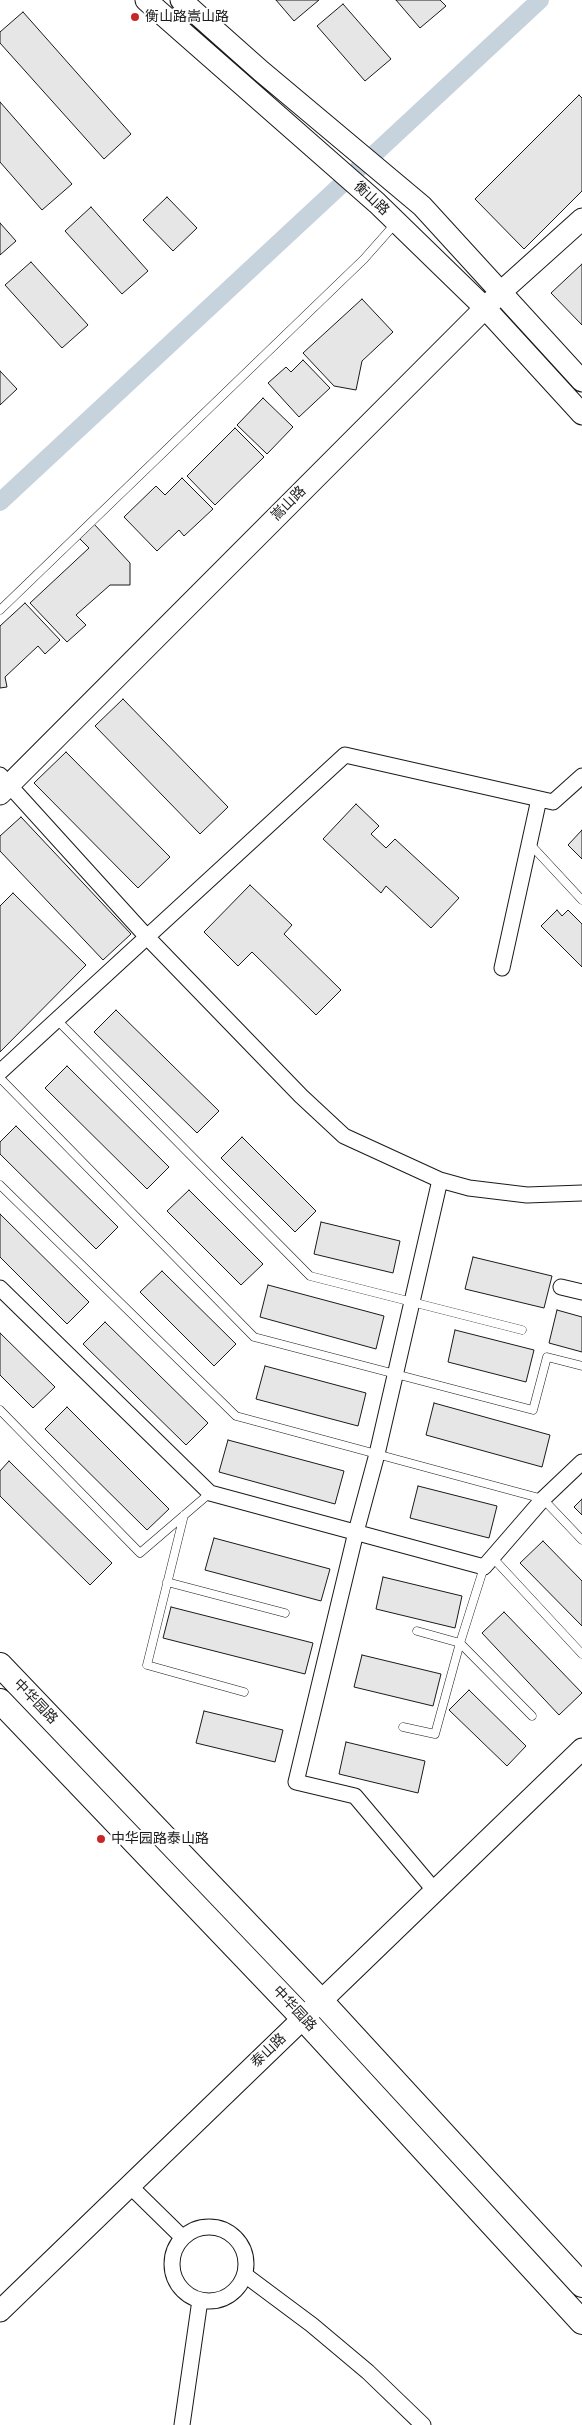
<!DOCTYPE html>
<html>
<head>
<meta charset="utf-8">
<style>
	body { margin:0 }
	canvas { display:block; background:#fff }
</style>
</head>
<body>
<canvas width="582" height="2425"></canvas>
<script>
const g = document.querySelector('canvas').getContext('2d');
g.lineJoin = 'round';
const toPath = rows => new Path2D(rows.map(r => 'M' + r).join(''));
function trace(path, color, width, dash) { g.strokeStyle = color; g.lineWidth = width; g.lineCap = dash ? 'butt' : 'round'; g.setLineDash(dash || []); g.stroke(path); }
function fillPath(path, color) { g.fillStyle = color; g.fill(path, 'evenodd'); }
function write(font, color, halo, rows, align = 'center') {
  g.font = font + ' "Roboto Condensed","Noto Sans SC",sans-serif'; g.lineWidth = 4; g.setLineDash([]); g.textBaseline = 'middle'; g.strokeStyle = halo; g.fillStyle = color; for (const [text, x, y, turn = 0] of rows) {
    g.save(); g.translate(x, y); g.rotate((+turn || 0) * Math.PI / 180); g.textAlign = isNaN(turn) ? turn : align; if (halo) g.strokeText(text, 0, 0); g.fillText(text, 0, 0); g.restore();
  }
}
const canal = toPath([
	[0,502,540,0]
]);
const building = toPath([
	[276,0,319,0,294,21,276,0],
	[396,0,440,0,446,6,420,28,396,0],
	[343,4,391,59,365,81,317,26,343,4],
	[23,12,131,134,104,159,0,43,0,32,23,12],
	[579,95,582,98,582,191,524,249,475,199,579,95],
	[0,102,72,184,42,210,0,162,0,102],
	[167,197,197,228,173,251,143,220,167,197],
	[91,207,148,271,122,294,65,231,91,207],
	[0,223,16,241,0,255,0,223],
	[31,262,88,325,62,348,5,285,31,262],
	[582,264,582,325,551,293,582,264],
	[362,299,393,332,362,361,356,390,334,386,303,353,362,299],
	[303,360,330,388,299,417,268,383,286,367,291,372,303,360],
	[0,371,17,389,0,405,0,371],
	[263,398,293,427,267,454,237,425,263,398],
	[235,428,264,457,215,505,187,476,235,428],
	[182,478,213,509,184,536,179,530,157,551,124,517,156,486,165,495,182,478],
	[94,524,130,563,130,585,110,585,76,615,86,625,67,642,30,603,89,548,79,538,94,524],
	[25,603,60,640,45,654,38,646,5,677,7,687,0,688,0,626,25,603],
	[123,699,228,807,200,834,95,726,123,699],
	[66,752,170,857,138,888,34,783,66,752],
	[356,804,379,826,371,834,386,848,395,839,459,898,431,928,386,886,381,893,323,839,356,804],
	[21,817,131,934,103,960,0,851,0,836,21,817],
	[582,830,582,859,568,845,582,830],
	[250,885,292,925,284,934,341,990,316,1015,252,952,238,966,204,932,250,885],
	[13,893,86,965,0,1052,0,906,13,893],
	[557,910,562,916,568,910,582,924,582,967,541,926,557,910],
	[116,1010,219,1111,197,1133,94,1032,116,1010],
	[67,1066,169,1167,147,1189,45,1088,67,1066],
	[16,1126,118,1227,96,1249,0,1154,0,1142,16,1126],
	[242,1137,316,1211,295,1232,221,1158,242,1137],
	[189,1190,263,1264,241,1285,167,1211,189,1190],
	[0,1214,89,1302,67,1324,0,1257,0,1214],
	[321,1222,400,1241,393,1273,314,1254,321,1222],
	[473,1257,552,1276,544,1308,465,1289,473,1257],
	[162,1271,236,1344,214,1366,140,1292,162,1271],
	[268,1285,384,1316,376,1349,260,1317,268,1285],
	[557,1310,582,1317,582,1352,549,1343,557,1310],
	[105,1322,208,1423,186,1445,83,1344,105,1322],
	[455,1330,534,1350,526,1382,448,1362,455,1330],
	[0,1333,55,1387,33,1408,0,1375,0,1333],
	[265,1366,366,1393,358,1426,256,1399,265,1366],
	[434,1403,550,1435,542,1467,426,1435,434,1403],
	[67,1407,169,1509,147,1530,45,1429,67,1407],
	[228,1440,344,1471,335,1504,219,1472,228,1440],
	[9,1461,112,1563,90,1585,0,1496,0,1471,9,1461],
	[418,1486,497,1506,489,1538,410,1518,418,1486],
	[582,1499,582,1515,574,1507,582,1499],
	[214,1538,330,1569,321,1601,205,1570,214,1538],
	[543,1541,582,1581,582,1626,520,1563,543,1541],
	[383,1577,462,1596,455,1628,376,1609,383,1577],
	[171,1607,313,1643,305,1674,163,1638,171,1607],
	[504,1612,582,1693,559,1715,482,1633,504,1612],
	[362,1655,441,1674,433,1706,354,1687,362,1655],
	[469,1690,526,1746,507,1766,449,1710,469,1690],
	[204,1711,283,1730,275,1762,196,1743,204,1711],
	[346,1742,425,1761,418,1793,339,1774,346,1742]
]);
const lane = toPath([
	[0,610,364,259,395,224],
	[529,843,582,900],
	[57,1020,310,1276,522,1330],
	[0,1078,254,1337,533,1410,547,1357,582,1366],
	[0,1185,236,1416,543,1499,582,1540],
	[0,1410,140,1553,210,1493],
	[184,1515,147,1665,244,1692],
	[492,1557,582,1654],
	[167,1582,285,1613],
	[417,1631,460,1643,484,1567],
	[403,1727,435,1734,460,1643,532,1716]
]);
const street = toPath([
	[0,775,147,937,301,1096,344,1136,440,1180,469,1188,527,1195,582,1193],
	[502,968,539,799],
	[0,1072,345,755,553,802,582,776],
	[561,1287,582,1292],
	[0,1288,210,1493,484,1567,543,1499,582,1462],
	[435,1891,355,1796,296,1782,356,1532,377,1454,440,1180],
	[131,2187,182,2237],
	'172 2264a37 37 0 1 1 74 0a37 37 0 1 1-74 0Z',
	[245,2275,312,2325,368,2372,423,2425],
	[182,2425,200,2300]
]);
const secondary = toPath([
	[146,0,377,203,485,308,582,414],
	[181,0,261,71,422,206,582,381],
	[0,794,502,291,582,219],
	[0,2311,582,1749]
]);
const primary = toPath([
	[0,1665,321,2001,582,2285],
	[0,1701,303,2018,582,2322]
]);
const markers = [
	[135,17,5,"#c62828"],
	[101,1839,5,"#c62828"]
];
const poiNames = [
	["衡山路嵩山路",145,17],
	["中华园路泰山路",111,1839]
];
const streetNames = [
	["衡山路",371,199,43],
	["嵩山路",289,504,-45],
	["中华园路",35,1702,46],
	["中华园路",294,2009,47],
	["泰山路",269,2051,-44]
];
trace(canal, '#c6d2dc', 18);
fillPath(building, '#e6e6e6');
trace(building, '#1a1a1a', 1);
trace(lane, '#1a1a1a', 9);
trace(street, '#1a1a1a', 17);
trace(secondary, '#1a1a1a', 23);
trace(primary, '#1a1a1a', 26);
trace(lane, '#fff', 8);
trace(street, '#fff', 15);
trace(secondary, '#fff', 21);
trace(primary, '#fff', 24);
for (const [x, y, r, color] of markers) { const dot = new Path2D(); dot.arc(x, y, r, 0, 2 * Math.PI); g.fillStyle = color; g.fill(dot); trace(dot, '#fff', 2); }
write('14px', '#1a1a1a', '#fff', poiNames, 'left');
write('14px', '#1a1a1a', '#fff', streetNames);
</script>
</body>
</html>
